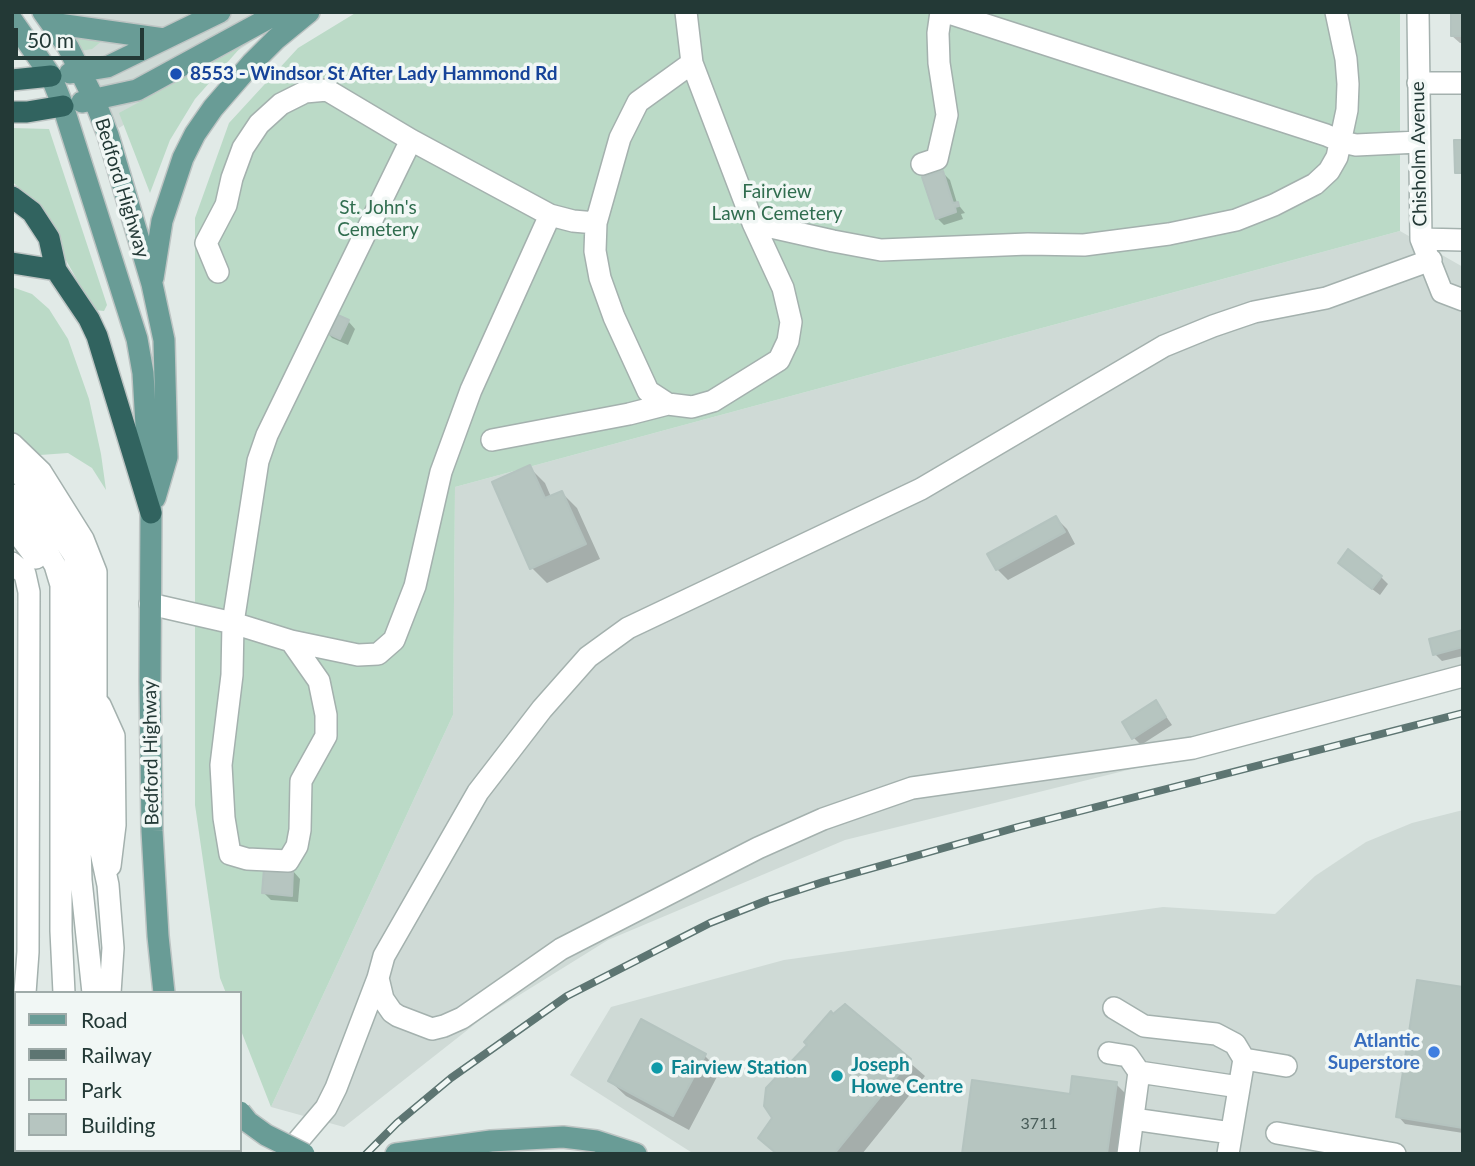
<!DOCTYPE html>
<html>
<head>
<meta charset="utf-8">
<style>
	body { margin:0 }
	#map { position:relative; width:1475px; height:1166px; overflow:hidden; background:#e1eae7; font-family:Lato,sans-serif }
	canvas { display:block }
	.frame { position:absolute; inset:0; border:14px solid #233936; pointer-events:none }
	.legend { position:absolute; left:14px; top:991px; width:228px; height:161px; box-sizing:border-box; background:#f1f7f5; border:2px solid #9faba9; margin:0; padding:9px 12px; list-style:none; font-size:21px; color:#233936 }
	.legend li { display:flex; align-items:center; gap:14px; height:35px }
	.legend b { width:35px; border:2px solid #9faba9 }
	.scale { position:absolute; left:14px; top:28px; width:130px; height:32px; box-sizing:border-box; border:4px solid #233936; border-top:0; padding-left:9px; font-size:21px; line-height:24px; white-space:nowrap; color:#233936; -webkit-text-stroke:5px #f1f7f5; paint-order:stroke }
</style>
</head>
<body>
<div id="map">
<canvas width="1475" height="1166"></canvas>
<div class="frame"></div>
<ul class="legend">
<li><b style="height:9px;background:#699c96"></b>Road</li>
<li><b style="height:9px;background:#5d7572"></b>Railway</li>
<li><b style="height:19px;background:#bbdac7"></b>Park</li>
<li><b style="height:19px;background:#b6c5c0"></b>Building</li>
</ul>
<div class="scale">50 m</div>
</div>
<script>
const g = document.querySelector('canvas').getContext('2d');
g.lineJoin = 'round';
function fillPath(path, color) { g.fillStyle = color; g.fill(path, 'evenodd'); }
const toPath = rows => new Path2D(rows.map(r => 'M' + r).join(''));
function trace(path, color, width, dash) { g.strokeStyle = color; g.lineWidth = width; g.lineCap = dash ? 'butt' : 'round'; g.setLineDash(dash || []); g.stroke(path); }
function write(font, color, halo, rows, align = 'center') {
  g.font = font + ' Lato,sans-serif'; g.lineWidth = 7; g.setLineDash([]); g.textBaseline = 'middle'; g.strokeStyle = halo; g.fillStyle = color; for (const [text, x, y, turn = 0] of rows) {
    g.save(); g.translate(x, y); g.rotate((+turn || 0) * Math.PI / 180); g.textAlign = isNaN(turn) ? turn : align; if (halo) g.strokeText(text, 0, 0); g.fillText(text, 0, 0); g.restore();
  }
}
const built = toPath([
	[45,12,297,12,119,128],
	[1400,231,1463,267,1463,687,845,840,608,940,484,1017,344,1127,271,1107,453,715,455,487],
	[1463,810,1463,1154,694,1154,570,1075,611,1007,784,960,1163,907,1275,914,1315,876,1366,842,1412,823]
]);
const green = toPath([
	[357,12,1400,12,1400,231,455,487,453,715,271,1107,240,1028,240,993,226,993,220,978,195,805,195,218,229,123,298,48],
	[68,31,103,40,92,49,80,51],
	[241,47,195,99,170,140,150,193,119,113],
	[12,128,49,129,107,305,104,311,94,310,35,205,12,181],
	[12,287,32,294,49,309,68,339,89,399,101,454,106,490,92,468,68,453,26,456,12,435]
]);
const shadow = toPath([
	[1463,12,1463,43,1460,43,1452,36],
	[943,173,950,180,957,203,965,213,961,214,963,219,944,225,937,218],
	[348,321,355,329,348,345,332,338,325,330],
	[530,468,545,483,551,497,562,493,577,508,600,559,547,583,532,568],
	[1056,518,1067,529,1075,544,1008,580,997,569],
	[1347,570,1381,577,1388,584,1380,595],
	[1463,632,1463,656,1442,661,1435,654],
	[1156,702,1172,725,1141,745,1134,738],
	[293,871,300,879,298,902,271,900,264,893],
	[1463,989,1463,1133,1405,1124,1398,1116],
	[845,1006,925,1076,862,1154,776,1154,760,1138,774,1118,809,1045],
	[642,1022,705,1056,720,1071,689,1130,626,1096,610,1081],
	[1116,1084,1131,1099,1124,1154,964,1154,1071,1096]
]);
const building = toPath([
	[1451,12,1463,12,1463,36,1451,36,1451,12],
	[1454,140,1463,140,1463,173,1455,173,1454,140],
	[943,171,953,203,958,202,959,206,955,207,956,212,936,219,922,177,943,171],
	[331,312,349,320,340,339,323,331,331,312],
	[530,465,545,498,562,491,586,544,530,569,492,482,530,465],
	[1056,516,1065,532,996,570,987,554,1056,516],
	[1348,549,1382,576,1372,589,1338,563,1348,549],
	[1463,630,1463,647,1433,655,1429,639,1463,630],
	[1156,700,1166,717,1132,739,1122,722,1156,700],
	[264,868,293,870,292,896,262,893,264,868],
	[1417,980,1463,987,1463,1128,1396,1117,1417,980],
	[845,1004,911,1059,834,1154,777,1154,758,1138,772,1118,764,1106,766,1088,807,1045,804,1042,831,1011,833,1014,845,1004],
	[641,1019,706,1054,673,1116,608,1081,641,1019],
	[1072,1076,1117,1082,1107,1154,962,1154,972,1080,1070,1094,1072,1076],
	[16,1150,30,1150,30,1154,17,1154,16,1150]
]);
const minor = toPath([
	[686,12,692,63,753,223,783,288,791,322,788,341,779,360,713,401,692,407,668,404,648,391,614,317,600,278,595,251,596,223,620,138,638,102,692,63],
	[946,12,1326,135,1342,142,1356,145,1419,142],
	[1418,12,1421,239,1442,292,1463,300],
	[1418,83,1463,83],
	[922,164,937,159,947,115,939,63,938,33,941,12],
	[550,215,573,221,596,223],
	[753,223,833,241,881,250,1028,244,1084,245,1169,234,1236,220,1274,205,1315,184,1329,171,1337,157,1347,110,1348,84,1346,59,1336,12],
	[1421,239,1463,240],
	[1431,260,1326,298,1254,312,1213,326,1164,346,921,489,628,628,588,657,542,709,478,792,384,956,378,978,383,999,392,1012,398,1016,432,1029,444,1026,462,1018,561,949,758,848,823,819,912,788,1193,748,1463,676],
	[492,440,629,414,668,404],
	[12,444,41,472,83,539,96,572,96,780,99,843,108,885,113,948,110,993],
	[12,461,74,555,82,583,80,845,81,880,93,993],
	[12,495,55,565,61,585,61,931,64,993],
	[12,526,36,558],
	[12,563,25,574,29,592,28,952,25,993],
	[150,604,233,623,291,641,358,655,378,654,394,640,415,586,441,472,471,390,550,215,411,140,327,90,305,92,281,104,259,124,243,148,232,178,226,205,206,243,218,272],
	[291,641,319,681,326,715,326,736,301,781,300,830,297,846,288,861,247,859,230,854,224,818,221,765,232,675,233,623,258,461,267,435,320,326,411,140],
	[100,705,114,736,115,825,110,866],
	[1114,1008,1144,1026,1216,1034,1235,1044,1244,1059],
	[1109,1053,1128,1056,1139,1072,1239,1087],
	[1133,1119,1231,1133],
	[1277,1133,1395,1154],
	[298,1141,326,1108,336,1088,378,978],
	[53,1150,54,1154],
	[69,1150,69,1154],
	[96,1150,97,1154],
	[141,1150,141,1154],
	[1128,1154,1139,1072],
	[1228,1154,1244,1059,1286,1066]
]);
const major = toPath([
	[43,12,68,47,94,99,108,135,152,284,164,340,167,457,155,498],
	[12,20,51,76,63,106,137,339,143,373,151,513,150,681,152,831,158,936,164,993],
	[51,23,164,39],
	[70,73,107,67,220,12],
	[82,102,137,90,280,12],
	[153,278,162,221,183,158,195,134,213,108,252,63,276,39,309,12],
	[192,1150,192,1154],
	[396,1154,491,1141,563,1137,596,1141,636,1154]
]);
const highway = toPath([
	[12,80,51,76],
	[12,112,27,112,63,106],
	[12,197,32,212,49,238,56,270,89,319,97,336,151,513],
	[12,263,56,270]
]);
const rail = toPath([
	[366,1154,397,1123,451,1078,567,996,710,923,768,900,823,882,1018,827,1463,713]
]);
const majorBridge = toPath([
	[240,1112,248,1122,266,1135,304,1154]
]);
const markers = [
	[176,74,7,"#1a4fb4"],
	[1434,1052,7,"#3f7fe0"],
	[657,1068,7,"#0f9aa8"],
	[837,1076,7,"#0f9aa8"]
];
const numberNames = [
	["3711",1039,1124]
];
const transitNames = [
	["8553 - Windsor St After Lady Hammond Rd",190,74]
];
const streetNames = [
	["Chisholm Avenue",1419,154,-91],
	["Bedford Highway",122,188,73],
	["Bedford Highway",151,753,-91]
];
const parkNames = [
	["Fairview",777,192],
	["Lawn Cemetery",777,214],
	["St. John's",378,208],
	["Cemetery",378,230]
];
const shopNames = [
	["Atlantic",1420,1041],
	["Superstore",1420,1063]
];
const cultureNames = [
	["Joseph",851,1065],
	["Howe Centre",851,1087],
	["Fairview Station",671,1068]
];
fillPath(built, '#cfdad6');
fillPath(green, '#bbdac7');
fillPath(shadow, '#0003');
fillPath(building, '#b6c5c0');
trace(building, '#b4c3bf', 2);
trace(minor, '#a4b1ae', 24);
trace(major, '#bdc4c3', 24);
trace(highway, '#bdc4c3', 24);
trace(minor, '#fff', 21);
trace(major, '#699c96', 21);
trace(highway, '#31635f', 21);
trace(rail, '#5d7572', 8);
trace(rail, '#f1f7f5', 5, [16]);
trace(majorBridge, '#bdc4c3', 24, []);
trace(majorBridge, '#699c96', 21);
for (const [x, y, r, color] of markers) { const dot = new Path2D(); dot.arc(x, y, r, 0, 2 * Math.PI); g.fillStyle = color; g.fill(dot); trace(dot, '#f1f7f5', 2.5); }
write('16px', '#485c58', null, numberNames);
write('bold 19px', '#164399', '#f1f7f5', transitNames, 'left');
write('19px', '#233936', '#f1f7f5', streetNames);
write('19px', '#306d4f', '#f1f7f5', parkNames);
write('bold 19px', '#366cbe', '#f1f7f5', shopNames, 'right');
write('bold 19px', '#0d838f', '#f1f7f5', cultureNames, 'left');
</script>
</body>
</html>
